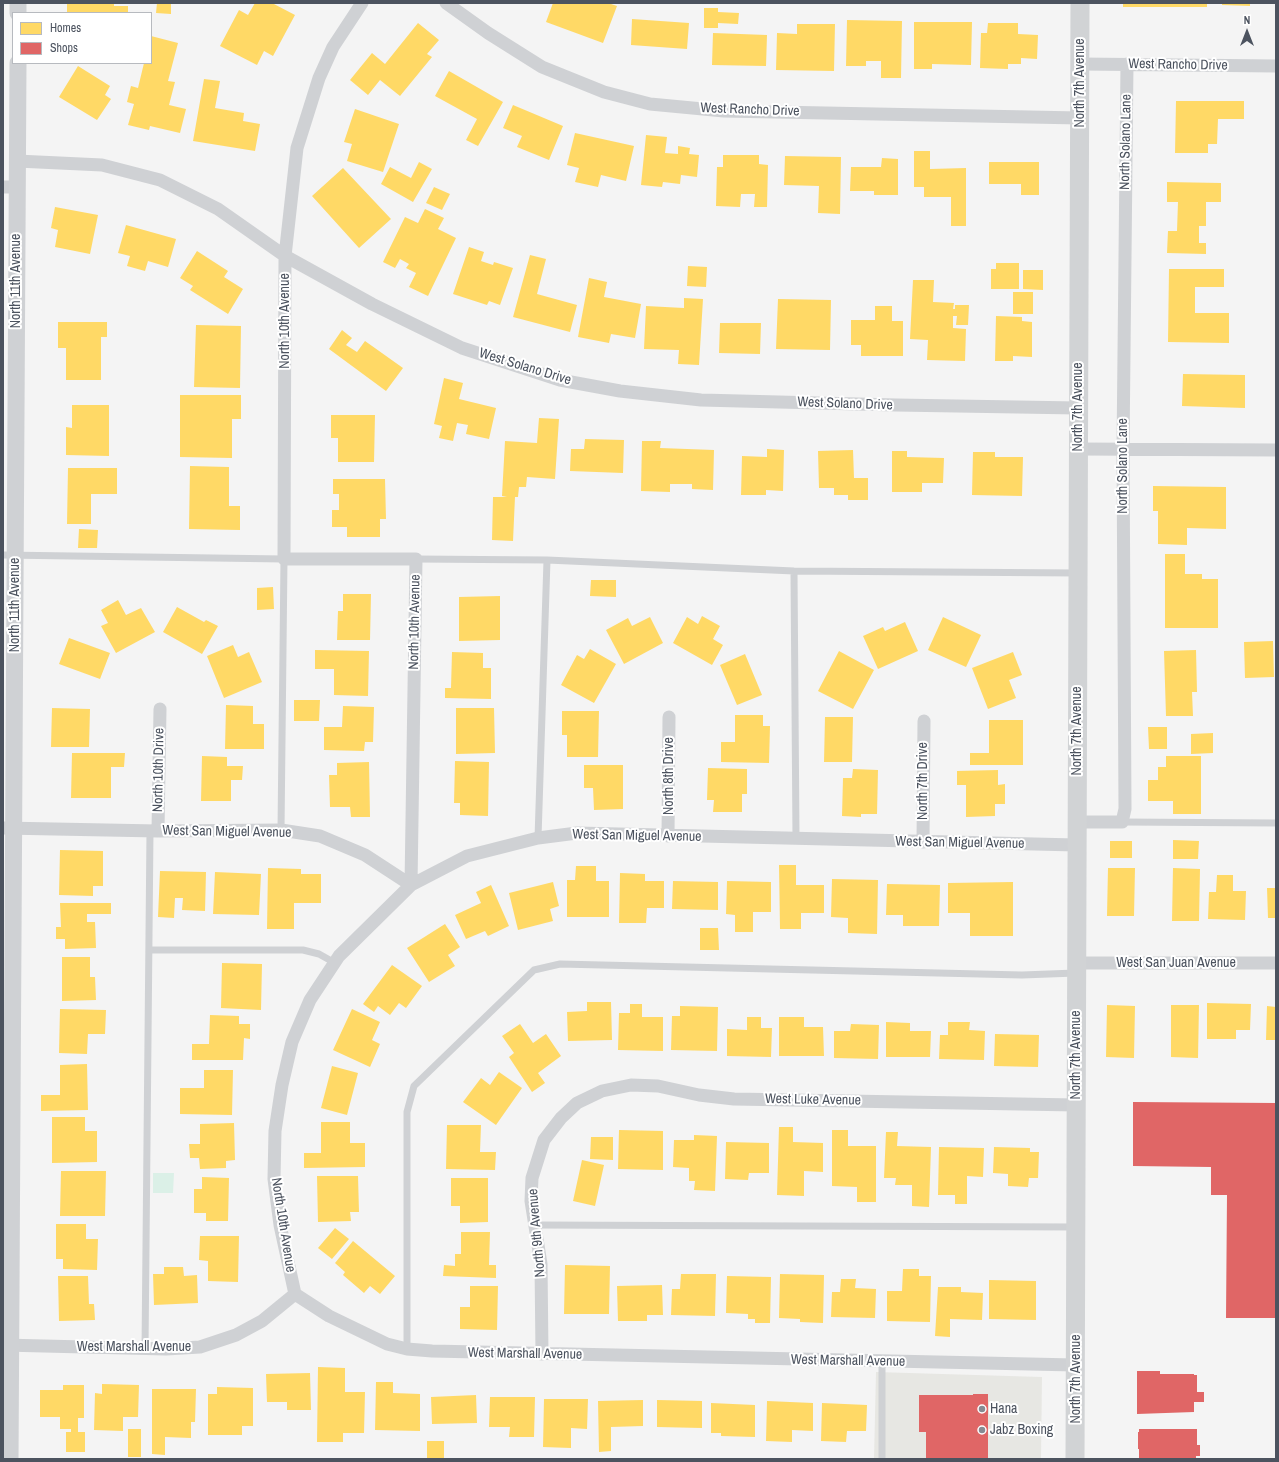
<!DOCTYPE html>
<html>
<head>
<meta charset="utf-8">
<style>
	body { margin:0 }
	#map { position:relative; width:1279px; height:1462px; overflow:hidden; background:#f4f4f4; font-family:"Archivo Narrow",sans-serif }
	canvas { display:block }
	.frame { position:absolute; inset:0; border:4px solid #4c535f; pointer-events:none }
	.legend { position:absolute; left:12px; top:12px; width:140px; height:52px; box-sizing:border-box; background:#fff; border:1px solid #b7babf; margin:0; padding:5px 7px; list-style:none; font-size:12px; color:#4c535f }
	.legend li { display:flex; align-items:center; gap:8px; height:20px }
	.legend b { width:20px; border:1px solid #b7babf }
	.north { position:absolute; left:1227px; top:12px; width:40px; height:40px; -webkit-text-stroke:3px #fff; paint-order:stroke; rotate:0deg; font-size:11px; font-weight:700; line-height:16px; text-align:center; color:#4c535f }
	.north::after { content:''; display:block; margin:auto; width:14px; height:18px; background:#4c535f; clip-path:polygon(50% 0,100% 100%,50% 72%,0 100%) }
</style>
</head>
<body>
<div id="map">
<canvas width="1279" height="1462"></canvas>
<div class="frame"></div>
<ul class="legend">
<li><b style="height:11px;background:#ffd966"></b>Homes</li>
<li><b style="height:11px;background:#e06666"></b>Shops</li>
</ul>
<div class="north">N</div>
</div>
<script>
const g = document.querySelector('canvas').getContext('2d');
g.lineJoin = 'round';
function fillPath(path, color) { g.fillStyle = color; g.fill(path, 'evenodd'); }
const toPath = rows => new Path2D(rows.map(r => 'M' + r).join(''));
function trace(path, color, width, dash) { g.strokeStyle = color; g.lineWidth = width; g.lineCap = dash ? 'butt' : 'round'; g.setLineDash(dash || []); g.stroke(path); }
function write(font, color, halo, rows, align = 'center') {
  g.font = font + ' "Archivo Narrow",sans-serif'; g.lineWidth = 4; g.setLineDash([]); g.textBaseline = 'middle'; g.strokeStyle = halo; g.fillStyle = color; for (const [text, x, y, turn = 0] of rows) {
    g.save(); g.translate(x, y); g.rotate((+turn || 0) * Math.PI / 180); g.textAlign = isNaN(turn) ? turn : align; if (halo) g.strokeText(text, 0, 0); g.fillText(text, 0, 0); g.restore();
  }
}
const commercial = toPath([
	[876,1372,1042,1377,1041,1459,874,1459]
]);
const green = toPath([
	[153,1173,174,1173,173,1193,153,1193]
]);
const homes = toPath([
	[67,3,114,3,114,6,128,6,128,13,67,13],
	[157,3,171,3,171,14,156,13],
	[255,3,272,3,295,15,273,56,264,51,257,65,220,46,239,10,248,15],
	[553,3,608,3,617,6,603,43,546,22],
	[1123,3,1207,3,1207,7,1123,7],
	[1222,3,1250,3,1250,6,1222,5],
	[704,8,718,8,718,12,739,13,738,24,718,23,718,28,704,28],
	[632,19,689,23,687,49,631,45],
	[847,20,902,21,901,78,881,78,881,61,866,61,866,66,846,66],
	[914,22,972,22,971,65,932,64,932,69,914,69],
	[418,23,439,40,427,54,432,57,400,96,380,80,368,95,350,80,372,53,385,64],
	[988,23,1018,23,1018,34,1038,35,1037,59,1021,58,1021,64,1008,64,1008,69,980,68,981,33,987,33],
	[797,24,835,24,834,71,776,70,777,33,797,34],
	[713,33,767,35,766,66,712,65],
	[151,36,178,43,168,81,175,82,169,105,186,109,180,133,150,126,149,130,128,125,134,104,127,102,131,86,138,88,144,63,151,63],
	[78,66,110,86,105,95,111,99,97,120,59,97],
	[449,71,503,102,478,146,466,140,477,119,435,96],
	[204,79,220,81,215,108,244,113,243,121,260,124,255,151,193,141],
	[1176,101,1244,101,1244,119,1218,119,1217,144,1208,144,1208,153,1175,153],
	[513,105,563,126,549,160,517,147,522,136,503,128],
	[355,109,399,124,383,172,347,161,352,144,344,142],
	[575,133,634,146,626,181,601,175,598,187,575,182,579,168,567,165],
	[646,135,667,137,665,153,678,154,678,146,690,148,689,154,699,155,697,177,681,175,680,184,663,182,662,187,641,185],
	[914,151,930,151,930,169,966,168,966,226,951,226,951,197,924,197,924,187,914,187],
	[723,155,759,155,759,164,768,165,767,207,754,207,755,194,741,194,740,207,716,206,717,167,723,167],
	[785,156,841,157,840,214,818,213,819,186,784,185],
	[882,158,898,159,898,195,874,195,874,191,850,191,851,167,881,167],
	[419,162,432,169,413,202,381,184,390,167,411,178],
	[989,162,1039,162,1039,195,1021,195,1021,184,989,184],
	[343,168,391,219,359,248,312,196],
	[1167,182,1221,183,1221,202,1206,202,1206,226,1199,226,1199,243,1206,243,1206,254,1167,253,1168,231,1177,231,1178,202,1167,202],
	[434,187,450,194,442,210,426,203],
	[55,207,98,215,90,254,55,247,58,230,51,228],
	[425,209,444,218,438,229,456,238,428,296,409,287,416,273,406,268,409,264,400,259,395,268,383,262,405,217,418,223],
	[126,225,176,239,168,267,148,261,145,271,127,266,130,256,118,253],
	[469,247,484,252,481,261,493,265,494,262,513,268,500,305,489,301,487,305,453,294],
	[197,251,228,271,224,277,243,289,228,314,190,290,193,286,180,278],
	[530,255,546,259,537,294,577,305,570,332,513,317],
	[996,263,1019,263,1019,289,991,289,991,269,996,269],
	[688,266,707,267,706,287,687,286],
	[1169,269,1224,269,1224,287,1195,287,1195,313,1229,313,1229,343,1168,342],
	[1023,270,1043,270,1043,290,1023,289],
	[589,278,607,282,604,297,641,304,635,338,611,334,609,343,578,337],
	[913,280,934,280,933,302,954,303,953,309,955,309,955,305,969,305,968,325,956,325,957,316,953,316,953,328,966,329,965,361,927,360,928,340,910,339],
	[1013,292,1033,292,1033,314,1013,314],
	[684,298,703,299,699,365,678,364,679,350,644,349,646,306,684,308],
	[778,299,831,300,830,350,776,349],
	[875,306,892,306,892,321,903,321,903,356,861,356,861,345,851,345,851,320,875,320],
	[996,316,1022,317,1022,321,1032,322,1032,357,1013,356,1013,361,995,361],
	[58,322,107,322,107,337,101,337,101,380,66,380,66,348,58,348],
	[720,323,761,323,760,354,719,353],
	[196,325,241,326,240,388,194,387],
	[342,330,352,338,346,345,357,352,365,341,403,368,386,391,329,349],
	[1183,374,1245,375,1245,408,1182,406],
	[444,378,463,383,459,399,496,408,489,439,466,434,468,425,457,423,453,441,439,438,442,426,434,424],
	[180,395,241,395,241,419,232,419,232,458,180,457],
	[72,405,109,405,109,456,66,455,66,427,72,428],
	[331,415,375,415,374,462,338,462,338,438,331,438],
	[539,418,559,419,555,479,527,477,526,487,519,487,518,497,515,497,513,541,492,540,493,497,507,497,502,496,505,441,537,443],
	[585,439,624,440,623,473,570,471,571,449,584,449],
	[642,441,661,441,660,448,714,450,713,490,692,489,692,484,670,484,670,492,641,491],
	[767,449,784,450,783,491,766,490,766,495,741,495,742,456,767,457],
	[853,450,854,478,868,478,868,500,848,500,848,495,834,495,834,488,819,488,818,451],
	[892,451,907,451,907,457,944,458,943,483,922,483,922,492,892,492],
	[973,452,995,452,995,457,1023,457,1022,496,972,495],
	[190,466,229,467,229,506,240,506,240,530,189,529],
	[68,468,117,468,117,494,91,494,91,524,67,524],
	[333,479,385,479,386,519,380,519,380,537,347,537,347,527,332,527,332,510,339,510,339,494,333,494],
	[1153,486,1226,487,1226,529,1187,528,1187,545,1158,544,1158,511,1153,511],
	[79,529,98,530,97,548,78,548],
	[1165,554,1185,554,1185,574,1202,574,1202,579,1218,579,1218,628,1165,628],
	[591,580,616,580,616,597,590,596],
	[273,587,274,609,257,610,257,588],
	[343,594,371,594,370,640,337,640,338,611,343,611],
	[500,596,500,640,459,641,459,597],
	[118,600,126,615,141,608,155,632,116,653,101,626,108,623,101,610],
	[177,607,204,622,206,620,218,626,202,654,163,632],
	[702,616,720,626,713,639,723,645,712,665,673,643,687,617,698,624],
	[650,617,663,643,624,664,606,630,628,618,632,626],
	[943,617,981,635,966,667,928,650],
	[905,622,918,651,878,669,863,636,883,627,885,631],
	[69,638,110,653,100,679,59,664],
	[1273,641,1274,677,1245,678,1244,642],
	[233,645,238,657,249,652,262,682,224,698,207,656],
	[590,649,616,664,594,703,561,685,577,655,584,659],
	[315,650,369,651,368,696,334,695,334,669,315,669],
	[1196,650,1197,692,1192,692,1193,716,1166,716,1164,651],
	[839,651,874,670,853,709,818,691],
	[452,652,483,653,483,668,491,668,491,699,445,698,445,688,451,688],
	[1013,652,1022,675,1009,680,1016,698,988,709,972,668],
	[745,654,762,695,737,705,720,665],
	[294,700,320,700,319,721,294,721],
	[226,705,253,706,253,724,264,724,264,749,225,749],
	[343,706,374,707,373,742,365,742,364,751,324,750,324,727,342,727],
	[52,708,90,709,89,747,51,747],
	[456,708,494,708,495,753,456,754],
	[562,711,599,711,598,757,567,757,567,735,562,735],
	[735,715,763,715,763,726,770,726,769,763,721,762,721,742,735,742],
	[825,717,853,717,852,762,824,762],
	[989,720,1023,720,1023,765,970,765,970,753,989,753],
	[1148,727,1167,727,1167,749,1149,749],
	[1213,733,1213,753,1191,754,1191,734],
	[72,753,125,753,124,767,111,767,111,798,71,798],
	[202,756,227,757,227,766,243,766,242,780,231,780,231,801,201,801],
	[1166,756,1201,756,1201,814,1173,814,1173,801,1148,801,1148,780,1158,780,1158,767,1166,767],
	[455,761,489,762,488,816,460,815,460,803,454,803],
	[369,762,370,817,351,817,350,807,330,807,329,775,337,775,337,763],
	[584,765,623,765,623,809,594,810,593,788,584,788],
	[708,768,747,769,747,794,742,794,742,812,713,812,714,800,707,800],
	[853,769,878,770,877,814,861,814,861,817,842,816,843,778,852,778],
	[998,770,998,785,1005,784,1005,804,995,804,995,816,966,817,966,785,957,785,957,771],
	[1173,840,1199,841,1198,859,1173,859],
	[1110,841,1132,841,1132,858,1110,858],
	[60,850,103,851,103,886,93,886,93,896,59,895],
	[779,865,796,865,796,885,824,885,824,913,801,913,801,929,780,929],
	[576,866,596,866,596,881,609,881,609,917,567,917,567,880,575,880],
	[268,868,301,869,301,874,321,874,321,903,294,903,294,929,267,929],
	[1108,868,1135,868,1134,916,1107,916],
	[1173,868,1200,869,1199,921,1172,921],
	[160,871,206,872,205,911,182,910,183,898,175,898,174,918,158,917],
	[215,872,261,874,259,915,213,914],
	[620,873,645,874,645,881,664,881,664,908,647,908,646,923,619,923],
	[1217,875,1233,875,1233,891,1246,891,1245,920,1208,919,1209,892,1216,892],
	[832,879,878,880,877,934,848,933,848,918,831,917],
	[673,881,718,882,718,910,672,909],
	[727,881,771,882,771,912,753,912,753,932,735,932,735,915,726,914],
	[553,882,559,906,550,909,553,921,518,930,509,893],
	[1013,882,1013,936,970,936,970,913,948,913,948,883],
	[887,884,940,885,939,926,903,926,903,915,886,915],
	[491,885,509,926,488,936,485,931,466,939,455,915,481,903,476,892],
	[1267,888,1276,888,1276,918,1268,918],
	[60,903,111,903,111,914,87,914,87,922,95,922,96,948,65,949,65,939,56,939,56,927,61,927],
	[445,924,460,947,448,955,455,966,429,982,407,948],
	[700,928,718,928,719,950,700,950],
	[62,957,90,957,90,977,95,977,96,1000,62,1001],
	[222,963,262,964,261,1010,221,1008],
	[392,965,422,986,406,1008,399,1003,390,1015,378,1006,374,1012,363,1004],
	[587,1002,611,1002,612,1040,568,1041,567,1012,587,1011],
	[1207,1003,1251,1004,1250,1030,1236,1030,1236,1039,1207,1039],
	[630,1004,642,1004,642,1017,663,1017,663,1051,618,1050,619,1013,630,1013],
	[1107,1005,1135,1006,1134,1058,1106,1057],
	[1171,1005,1199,1005,1198,1058,1171,1057],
	[680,1006,718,1007,717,1051,671,1050,672,1016,680,1016],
	[1267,1006,1276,1007,1276,1040,1266,1040],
	[60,1009,106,1010,105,1034,88,1034,87,1054,59,1053],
	[352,1009,380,1022,372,1040,380,1044,370,1067,333,1050],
	[210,1015,239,1016,239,1024,250,1024,250,1039,244,1038,243,1060,192,1060,192,1044,209,1044],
	[747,1017,761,1017,761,1028,772,1028,771,1057,727,1056,727,1029,747,1030],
	[779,1017,804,1017,804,1027,823,1027,824,1056,779,1056],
	[886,1022,910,1023,910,1031,931,1031,930,1057,886,1057],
	[948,1022,970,1022,969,1030,985,1031,984,1060,939,1059,940,1035,948,1035],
	[520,1024,533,1043,546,1034,561,1056,538,1073,545,1083,532,1092,509,1057,514,1053,502,1036],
	[851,1024,879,1025,878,1059,834,1058,834,1031,850,1031],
	[995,1034,1039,1035,1038,1067,994,1066],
	[87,1064,88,1110,41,1111,41,1095,60,1095,60,1065],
	[332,1066,358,1073,347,1115,321,1108],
	[204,1070,233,1070,232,1115,180,1114,180,1088,204,1088],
	[499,1072,522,1088,496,1125,463,1102,481,1078,490,1085],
	[52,1117,85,1117,85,1131,97,1131,97,1162,52,1163],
	[321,1122,350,1122,350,1143,365,1143,365,1167,304,1168,304,1153,321,1153],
	[234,1123,235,1160,226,1161,226,1168,200,1169,199,1158,190,1158,189,1144,200,1144,200,1124],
	[447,1125,481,1125,480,1152,496,1152,495,1170,446,1169],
	[779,1127,793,1127,793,1142,823,1143,823,1172,804,1171,804,1196,777,1195],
	[619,1130,663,1131,663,1170,618,1169],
	[832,1130,848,1130,848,1146,876,1146,876,1202,857,1202,857,1187,832,1186],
	[886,1132,898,1132,897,1146,931,1147,929,1207,912,1206,912,1185,895,1185,896,1178,884,1178],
	[694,1135,717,1136,715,1191,694,1190,695,1181,689,1181,689,1168,673,1167,674,1140,694,1140],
	[591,1137,613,1137,613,1160,590,1159],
	[726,1142,769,1143,769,1173,749,1173,748,1180,725,1179],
	[939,1147,984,1148,983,1177,967,1176,967,1204,955,1204,955,1195,938,1195],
	[994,1147,1030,1148,1030,1152,1039,1152,1038,1178,1029,1178,1028,1187,1008,1186,1008,1174,993,1173],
	[582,1160,604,1165,595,1206,573,1201],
	[61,1171,106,1171,105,1216,60,1216],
	[317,1176,358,1176,359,1212,350,1212,351,1221,318,1222],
	[202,1177,229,1178,228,1221,206,1221,206,1213,194,1213,194,1189,202,1189],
	[451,1178,488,1178,488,1222,460,1223,460,1206,451,1206],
	[56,1224,86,1224,86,1239,98,1239,97,1270,63,1269,63,1259,56,1259],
	[335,1228,349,1239,332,1259,318,1248],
	[461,1232,490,1232,489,1265,496,1265,496,1278,443,1276,444,1265,455,1266,455,1254,461,1254],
	[200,1236,239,1236,238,1282,208,1281,208,1261,199,1260],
	[353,1241,395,1276,380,1294,370,1286,364,1293,343,1275,345,1272,335,1263],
	[565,1265,610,1266,609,1314,564,1314],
	[164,1267,183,1267,184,1276,197,1275,198,1303,154,1305,153,1274,164,1274],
	[903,1269,919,1269,919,1276,931,1276,930,1322,887,1321,887,1291,902,1291],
	[681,1274,716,1274,715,1316,671,1315,672,1289,680,1289],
	[780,1274,824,1275,823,1323,800,1322,800,1319,779,1318],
	[58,1276,88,1276,89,1304,94,1304,95,1320,59,1321],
	[727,1276,771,1277,770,1323,755,1323,755,1319,748,1319,748,1314,726,1313],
	[841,1279,856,1279,855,1288,876,1289,875,1318,831,1317,832,1292,840,1292],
	[989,1280,1036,1281,1036,1320,989,1319],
	[662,1285,663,1315,647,1315,647,1321,618,1321,617,1286],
	[470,1286,498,1286,497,1330,460,1329,460,1307,470,1307],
	[938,1287,961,1287,961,1292,983,1293,982,1320,950,1319,950,1337,935,1336],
	[318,1367,345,1368,345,1392,365,1392,364,1433,343,1433,343,1442,317,1442],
	[310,1373,311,1410,287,1410,287,1402,267,1402,266,1374],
	[376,1382,393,1382,393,1393,420,1394,420,1431,375,1430],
	[102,1384,139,1385,138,1417,123,1417,123,1431,94,1430,95,1393,102,1394],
	[63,1385,84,1385,84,1418,78,1418,78,1432,85,1432,85,1452,66,1452,66,1432,71,1432,71,1429,60,1429,60,1417,40,1417,40,1390,63,1390],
	[217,1387,253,1388,253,1426,242,1426,242,1435,208,1435,208,1394,217,1394],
	[152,1389,196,1389,195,1422,191,1422,191,1438,165,1437,165,1455,152,1454],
	[476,1395,477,1423,432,1424,431,1397],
	[490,1397,535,1397,534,1437,509,1437,510,1427,489,1427],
	[544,1399,588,1399,587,1429,571,1428,571,1448,543,1447],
	[643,1400,643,1426,611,1427,611,1451,599,1452,598,1401],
	[657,1400,702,1401,702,1428,657,1427],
	[767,1401,813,1403,813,1431,792,1430,792,1442,766,1441],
	[711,1403,755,1405,755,1437,721,1436,721,1433,711,1433],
	[822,1403,867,1405,866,1431,847,1431,846,1442,821,1441],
	[128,1429,141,1429,141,1457,128,1457],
	[427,1441,444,1441,444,1459,427,1459]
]);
const shops = toPath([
	[1133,1102,1276,1103,1276,1318,1226,1318,1227,1195,1211,1195,1211,1167,1133,1166],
	[1137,1371,1160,1371,1160,1374,1194,1374,1194,1375,1197,1375,1197,1392,1204,1392,1204,1402,1194,1402,1194,1412,1137,1414],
	[973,1394,988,1394,988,1459,926,1459,926,1432,919,1432,919,1395,973,1395],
	[1139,1429,1197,1429,1197,1445,1200,1445,1200,1456,1196,1456,1196,1459,1139,1459,1139,1449,1138,1449,1138,1432,1139,1432]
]);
const service = toPath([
	[3,555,284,559,281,830],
	[416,559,547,560,794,571,1078,573],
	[794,571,796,839],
	[1122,822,1276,823],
	[538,838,547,560],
	[149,950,303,950,319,954,335,963],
	[535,1225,1076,1227],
	[145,1349,150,831],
	[407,1349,407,1112,414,1086,534,970,560,964,1022,975,1076,973],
	[882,1459,882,1361]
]);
const minor = toPath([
	[446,3,488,33,542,67,604,92,650,104,724,111,1080,118],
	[1080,64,1276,66],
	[17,161,102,165,160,180,218,209,285,256,372,304,462,348,560,380,620,391,701,400,896,405,1078,408],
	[3,187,17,187],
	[1078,449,1276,450],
	[1076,822,1122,822,1125,809,1123,449,1127,64],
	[3,828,158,831,281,830,320,836,365,855,411,885,467,856,538,838,577,833,1076,845],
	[158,831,160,709],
	[668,836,669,717],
	[923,842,924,721],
	[1076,963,1276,963],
	[295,1294,280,1225,274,1179,275,1131,282,1085,292,1042,310,1000,339,956,411,885,416,559,284,559,285,256,297,148,319,78,333,47,362,3],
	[295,1294,329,1316,387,1344,407,1349,432,1351,1075,1365],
	[3,1345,166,1349,200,1347,236,1335,262,1321,295,1294],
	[542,1354,541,1264,531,1201,532,1178,544,1140,561,1118,577,1103,602,1091,631,1085,658,1086,699,1095,734,1099,1076,1105]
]);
const tertiary = toPath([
	[18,13,18,3],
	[10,1459,18,63]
]);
const secondary = toPath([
	[1075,1459,1080,3]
]);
const markers = [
	[982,1409,4,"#878b93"],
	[982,1430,4,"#878b93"]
];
const streetNames = [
	["West Rancho Drive",1178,65,1],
	["North 7th Avenue",1080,83,-90],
	["West Rancho Drive",750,110,2],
	["North Solano Lane",1126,142,-89],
	["North 11th Avenue",16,281,-90],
	["North 10th Avenue",285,321,-90],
	["West Solano Drive",525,367,17],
	["West Solano Drive",845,404,2],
	["North 7th Avenue",1078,407,-90],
	["North Solano Lane",1123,466,-90],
	["North 11th Avenue",15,605,-90],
	["North 10th Avenue",415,622,-89],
	["North 7th Avenue",1077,731,-90],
	["North 10th Drive",159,770,-89],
	["North 8th Drive",669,776,-90],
	["North 7th Drive",923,781,-90],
	["West San Miguel Avenue",227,832,1],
	["West San Miguel Avenue",637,836,1],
	["West San Miguel Avenue",960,843,1],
	["West San Juan Avenue",1176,963],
	["North 7th Avenue",1076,1055,-90],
	["West Luke Avenue",813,1100,1],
	["North 10th Avenue",283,1225,81],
	["North 9th Avenue",537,1233,-95],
	["West Marshall Avenue",134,1347],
	["West Marshall Avenue",525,1354,1],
	["West Marshall Avenue",848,1361,1],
	["North 7th Avenue",1076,1379,-90]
];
const poiNames = [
	["Hana",990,1409],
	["Jabz Boxing",990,1430]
];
fillPath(commercial, '#e7e7e3');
fillPath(green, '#dbf0e7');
fillPath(homes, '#ffd966');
fillPath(shops, '#e06666');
trace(service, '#cfd1d4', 7);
trace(minor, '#cfd1d4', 13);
trace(tertiary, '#cfd1d4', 17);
trace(secondary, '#d1d3d5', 19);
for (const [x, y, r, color] of markers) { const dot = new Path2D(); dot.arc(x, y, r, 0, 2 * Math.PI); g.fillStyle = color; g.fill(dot); trace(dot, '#fff', 1.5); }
write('14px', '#4c535f', '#fff', streetNames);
write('14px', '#4c535f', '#fff', poiNames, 'left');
</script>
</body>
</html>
